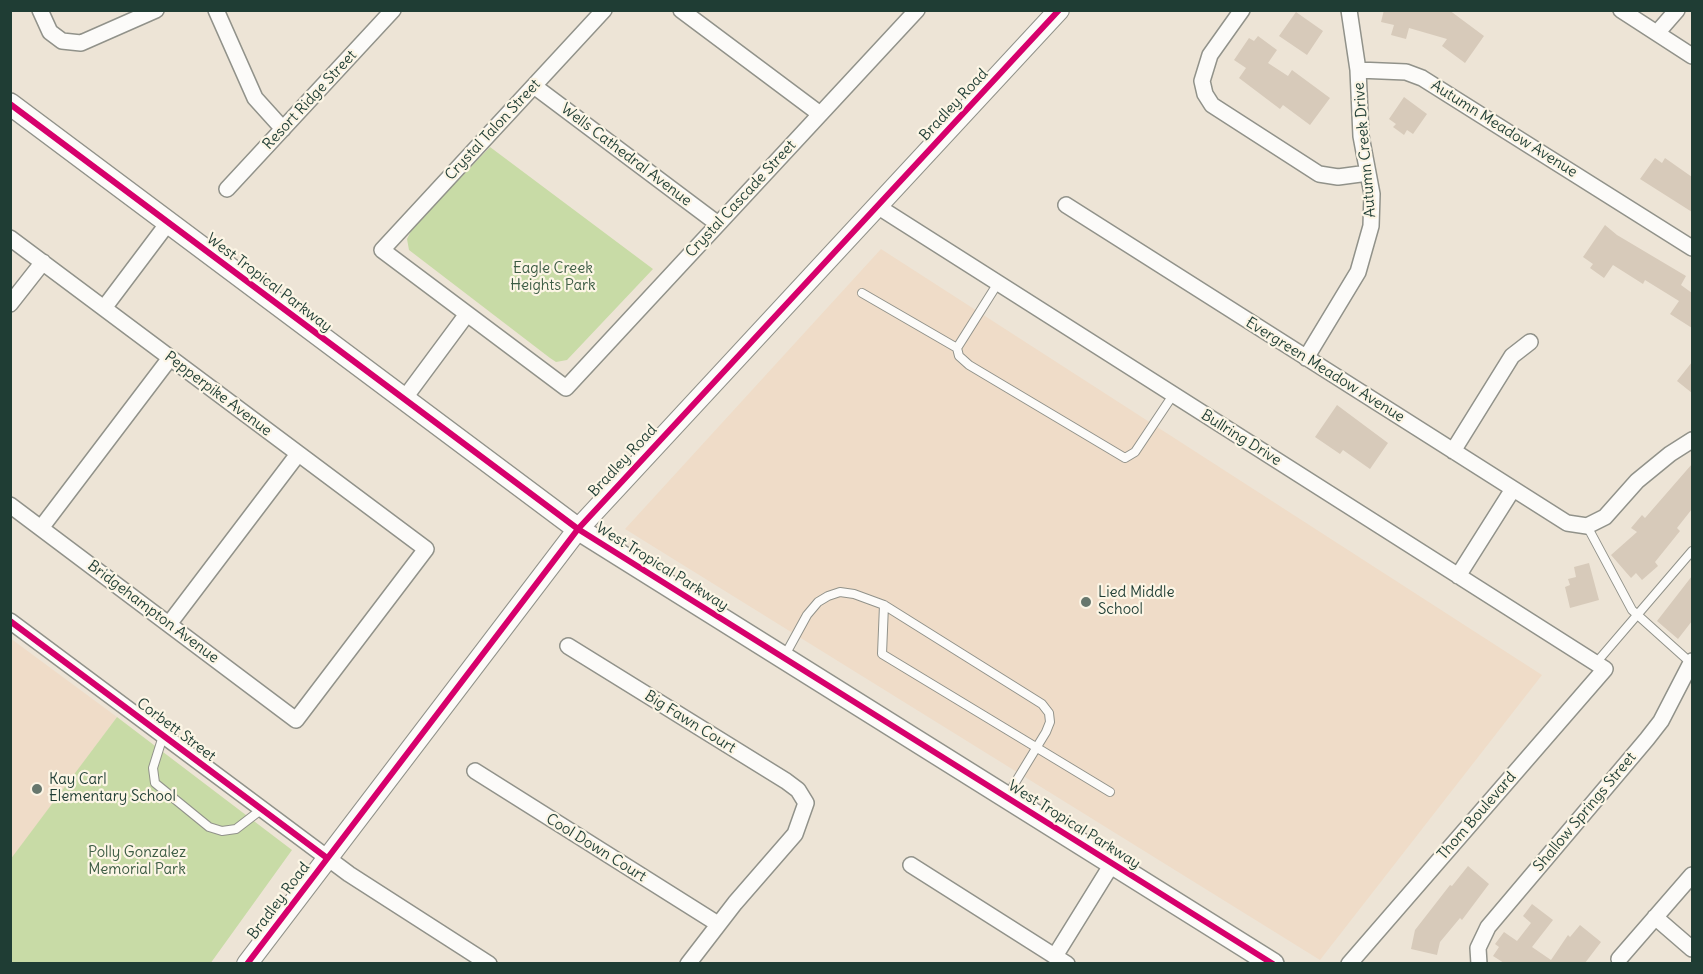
<!DOCTYPE html>
<html>
<head>
<meta charset="utf-8">
<style>
	body { margin:0 }
	#map { position:relative; width:1703px; height:974px; overflow:hidden; background:#ede4d6; font-family:Delius,sans-serif }
	canvas { display:block }
	.frame { position:absolute; inset:0; border:12px solid #1f3d34; pointer-events:none }
</style>
</head>
<body>
<div id="map">
<canvas width="1703" height="974"></canvas>
<div class="frame"></div>
</div>
<script>
const g = document.querySelector('canvas').getContext('2d');
g.lineJoin = 'round';
function fillPath(path, color) { g.fillStyle = color; g.fill(path, 'evenodd'); }
const toPath = rows => new Path2D(rows.map(r => 'M' + r).join(''));
function trace(path, color, width, dash) { g.strokeStyle = color; g.lineWidth = width; g.lineCap = dash ? 'butt' : 'round'; g.setLineDash(dash || []); g.stroke(path); }
function write(font, color, halo, rows, align = 'center') {
  g.font = font + ' Delius,sans-serif'; g.lineWidth = 4.5; g.setLineDash([]); g.textBaseline = 'middle'; g.strokeStyle = halo; g.fillStyle = color; for (const [text, x, y, turn = 0] of rows) {
    g.save(); g.translate(x, y); g.rotate((+turn || 0) * Math.PI / 180); g.textAlign = isNaN(turn) ? turn : align; if (halo) g.strokeText(text, 0, 0); g.fillText(text, 0, 0); g.restore();
  }
}
const built = toPath([
	[881,249,1542,675,1320,960,625,529],
	[10,638,117,717,11,860,10,860]
]);
const green = toPath([
	[490,147,653,269,567,360,556,362,550,358,409,250,407,239,413,227],
	[117,717,292,850,210,964,11,963,10,860]
]);
const building = toPath([
	[1384,10,1449,10,1484,36,1465,63,1442,46,1447,39,1409,28,1406,39,1391,35,1394,25,1381,22],
	[1296,12,1323,31,1307,55,1279,36],
	[1258,36,1277,50,1268,63,1288,76,1292,70,1330,98,1310,125,1283,105,1280,109,1239,78,1246,68,1234,60,1249,38,1254,41],
	[1404,97,1427,114,1413,134,1407,130,1404,135,1393,127,1396,124,1389,119],
	[1655,158,1662,163,1665,158,1692,177,1692,212,1640,179],
	[1605,225,1617,235,1686,276,1681,285,1692,293,1692,328,1670,314,1679,301,1645,280,1643,284,1613,265,1604,278,1590,268,1593,264,1583,257],
	[1692,362,1692,393,1677,381],
	[1337,405,1388,443,1370,469,1343,450,1340,454,1315,437],
	[1692,464,1692,509,1677,528,1680,531,1655,562,1658,566,1642,580,1636,573,1631,578,1611,555,1637,532,1631,528,1642,515,1645,518],
	[1589,563,1599,600,1570,608,1565,587,1570,585,1568,579,1576,577,1574,567],
	[1692,576,1692,621,1678,639,1657,621],
	[1468,866,1489,884,1462,920,1460,918,1440,942,1437,955,1411,949,1415,930,1450,885,1452,886],
	[1532,904,1553,920,1532,947,1551,960,1568,935,1570,937,1580,925,1601,942,1585,963,1504,963,1493,956,1499,947,1495,944,1504,932,1517,941,1531,923,1523,916]
]);
const service = toPath([
	[998,283,957,348,959,356,969,365,1125,458,1135,452,1173,395],
	[862,293,957,348],
	[1587,526,1632,610,1691,663],
	[884,605,882,654,1110,792],
	[784,657,807,615,818,602,828,596,840,592,854,594,884,605,1042,704,1049,713,1050,722,1046,732,1007,796],
	[1596,663,1692,551],
	[163,736,153,768,155,783,209,827,222,831,236,829,262,809]
]);
const minor = toPath([
	[40,10,50,32,62,41,81,43,156,10],
	[216,10,255,98,283,129],
	[604,10,382,250,566,388,917,10],
	[681,10,820,114],
	[1242,10,1210,55,1202,81,1205,94,1212,105,1319,174,1338,177,1368,173],
	[1621,10,1692,56],
	[1657,33,1677,10],
	[1358,70,1406,72,1422,78,1692,248],
	[534,86,718,224],
	[227,189,393,10],
	[1066,205,1567,523,1587,526,1605,517,1637,481,1670,454,1692,440],
	[877,206,1605,669,1349,964],
	[10,238,426,549,296,720,10,505],
	[10,304,43,262],
	[104,308,168,223],
	[1306,358,1358,272,1371,226,1372,194,1361,136,1358,70,1349,10],
	[404,399,467,314],
	[1453,451,1512,356,1530,342],
	[41,528,170,358],
	[1458,576,1513,489],
	[10,621,349,874,489,964],
	[169,624,298,454],
	[568,646,786,781,798,790,806,803,795,834,735,903,688,964],
	[475,771,718,924],
	[911,865,1067,964],
	[1655,917,1692,949],
	[1055,956,1112,864],
	[1619,959,1692,875],
	[1479,964,1478,948,1488,927,1647,739,1661,721,1692,661]
]);
const tertiary = toPath([
	[247,964,578,529,1059,10]
]);
const secondary = toPath([
	[10,104,578,529,1273,964]
]);
const cycleway = toPath([
	[10,104,578,529,1273,964],
	[10,621,327,858],
	[247,964,578,529,1059,10]
]);
const markers = [
	[1086,602,6,"#67776d"],
	[37,789,6,"#67776d"]
];
const streetNames = [
	["Resort Ridge Street",310,100,-47],
	["Bradley Road",954,105,-47],
	["Autumn Meadow Avenue",1504,129,32],
	["Crystal Talon Street",493,130,-47],
	["Autumn Creek Drive",1365,150,-95],
	["Wells Cathedral Avenue",626,155,37],
	["Crystal Cascade Street",741,199,-47],
	["West Tropical Parkway",269,283,37],
	["Evergreen Meadow Avenue",1325,370,32],
	["Pepperpike Avenue",218,394,37],
	["Bullring Drive",1241,438,32],
	["Bradley Road",623,461,-47],
	["West Tropical Parkway",662,567,32],
	["Bridgehampton Avenue",153,612,37],
	["Big Fawn Court",690,722,32],
	["Corbett Street",176,730,37],
	["Shallow Springs Street",1585,812,-50],
	["Thom Boulevard",1477,816,-49],
	["West Tropical Parkway",1074,825,32],
	["Cool Down Court",596,848,32],
	["Bradley Road",279,901,-53]
];
const parkNames = [
	["Eagle Creek",553,269],
	["Heights Park",553,286],
	["Polly Gonzalez",137,853],
	["Memorial Park",137,870]
];
const poiNames = [
	["Lied Middle",1098,593],
	["School",1098,610],
	["Kay Carl",49,780],
	["Elementary School",49,797]
];
fillPath(built, '#efdcc8');
fillPath(green, '#c8dba6');
fillPath(building, '#d7caba');
trace(service, '#91928a', 10);
trace(minor, '#91928a', 18);
trace(tertiary, '#91928a', 22);
trace(secondary, '#91928a', 24);
trace(service, '#fcfbf9', 8);
trace(minor, '#fcfbf9', 15);
trace(tertiary, '#fcfbf9', 20);
trace(secondary, '#fcfbf9', 21);
trace(cycleway, '#d6006c', 6);
for (const [x, y, r, color] of markers) { const dot = new Path2D(); dot.arc(x, y, r, 0, 2 * Math.PI); g.fillStyle = color; g.fill(dot); trace(dot, '#fcf5e5', 2); }
write('15px', '#1f3d34', '#fcf5e5', streetNames);
write('15px', '#3b5b43', '#fcf5e5', parkNames);
write('15px', '#1f3d34', '#fcf5e5', poiNames, 'left');
</script>
</body>
</html>
